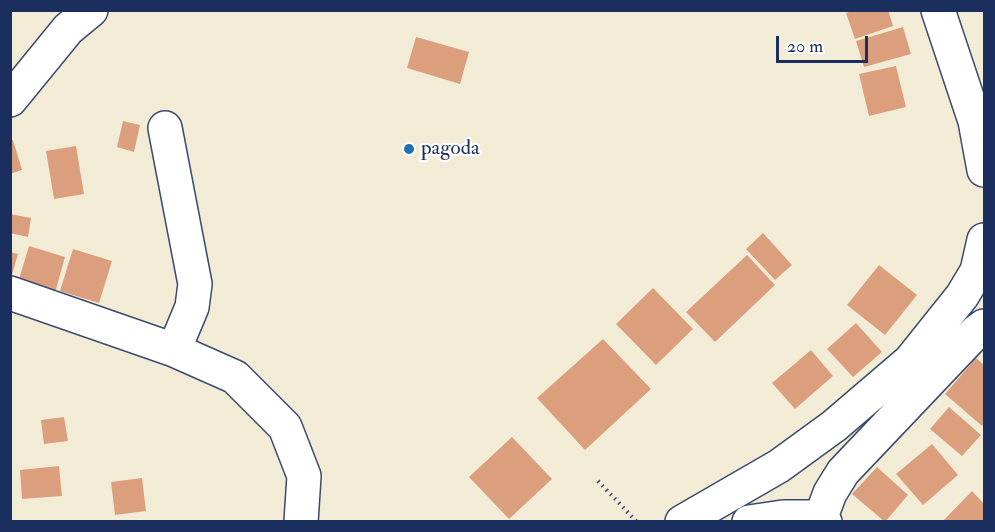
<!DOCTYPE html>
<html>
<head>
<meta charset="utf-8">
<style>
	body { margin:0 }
	#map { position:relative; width:995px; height:532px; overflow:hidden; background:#f2ecd7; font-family:"IM FELL Double Pica",serif }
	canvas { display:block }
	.frame { position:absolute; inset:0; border:12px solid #1b2f5e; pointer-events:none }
	.scale { position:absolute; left:776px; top:36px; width:92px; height:27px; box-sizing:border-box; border:3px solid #1b2f5e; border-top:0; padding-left:8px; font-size:18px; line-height:21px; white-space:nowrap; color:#1b2f5e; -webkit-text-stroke:4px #fff; paint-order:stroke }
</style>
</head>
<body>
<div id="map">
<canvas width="995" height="532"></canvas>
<div class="frame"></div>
<div class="scale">20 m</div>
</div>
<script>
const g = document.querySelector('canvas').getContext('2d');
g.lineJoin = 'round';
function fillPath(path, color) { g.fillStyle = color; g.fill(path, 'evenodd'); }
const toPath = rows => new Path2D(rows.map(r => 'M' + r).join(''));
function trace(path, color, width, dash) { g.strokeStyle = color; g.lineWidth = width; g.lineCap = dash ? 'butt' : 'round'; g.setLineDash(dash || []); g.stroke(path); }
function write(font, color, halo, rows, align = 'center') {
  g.font = font + ' "IM FELL Double Pica",serif'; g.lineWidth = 4.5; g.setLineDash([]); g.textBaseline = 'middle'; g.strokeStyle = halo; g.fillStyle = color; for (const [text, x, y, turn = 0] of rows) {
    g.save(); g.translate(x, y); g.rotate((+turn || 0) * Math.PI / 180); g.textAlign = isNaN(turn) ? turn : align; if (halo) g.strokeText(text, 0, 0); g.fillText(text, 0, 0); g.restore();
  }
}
const building = toPath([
	[855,10,888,10,893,26,855,39,846,13],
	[903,27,911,54,864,67,856,41],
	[416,37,469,52,460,84,407,68],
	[896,66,906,107,869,116,859,74],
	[123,121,140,125,134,152,117,147],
	[13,140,22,170,10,174,10,141],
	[76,146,84,194,54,199,46,151],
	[10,214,31,218,28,237,10,233],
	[763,233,792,265,775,280,746,249],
	[29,246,65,257,53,300,16,289],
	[73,249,112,261,99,303,60,291],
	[10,252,18,254,11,278,10,278],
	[747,255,775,285,715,342,686,312],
	[879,265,917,295,885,335,847,305],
	[653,288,693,329,656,365,616,324],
	[856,323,882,352,853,377,827,349],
	[603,339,651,389,585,450,537,398],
	[811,350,833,376,795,409,772,383],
	[976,358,984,365,984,423,982,426,945,394],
	[949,407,981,435,962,456,930,429],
	[64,417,68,441,44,444,41,420],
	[512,437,552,479,509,519,469,477],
	[932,444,958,475,923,505,896,474],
	[59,466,62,496,22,499,20,470],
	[877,467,908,495,885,522,852,494],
	[142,478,146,511,115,515,111,482],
	[972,491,984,504,984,522,942,522]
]);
const path = toPath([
	[598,481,637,522]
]);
const minor = toPath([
	[938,10,975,121,984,170],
	[10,100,68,29,91,10],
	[165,128,195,284,192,307,174,350],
	[10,293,174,350,235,377,285,427,304,476,301,522],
	[821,517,830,493,843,472,976,332,984,326],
	[682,522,779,466,834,426,910,361,962,296,977,271,984,240],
	[749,522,783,517,821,517,825,522]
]);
const markers = [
	[409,149,6,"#1f6fb2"]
];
const poiNames = [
	["pagoda",421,149]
];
fillPath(building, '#dc9f7e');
trace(minor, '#3b4b70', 36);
trace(path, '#3b4b70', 4, [1.5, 4.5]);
trace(minor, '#fff', 33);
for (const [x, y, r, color] of markers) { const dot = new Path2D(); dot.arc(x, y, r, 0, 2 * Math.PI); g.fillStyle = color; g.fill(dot); trace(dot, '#fff', 2); }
write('21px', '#1b2f5e', '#fff', poiNames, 'left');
</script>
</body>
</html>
